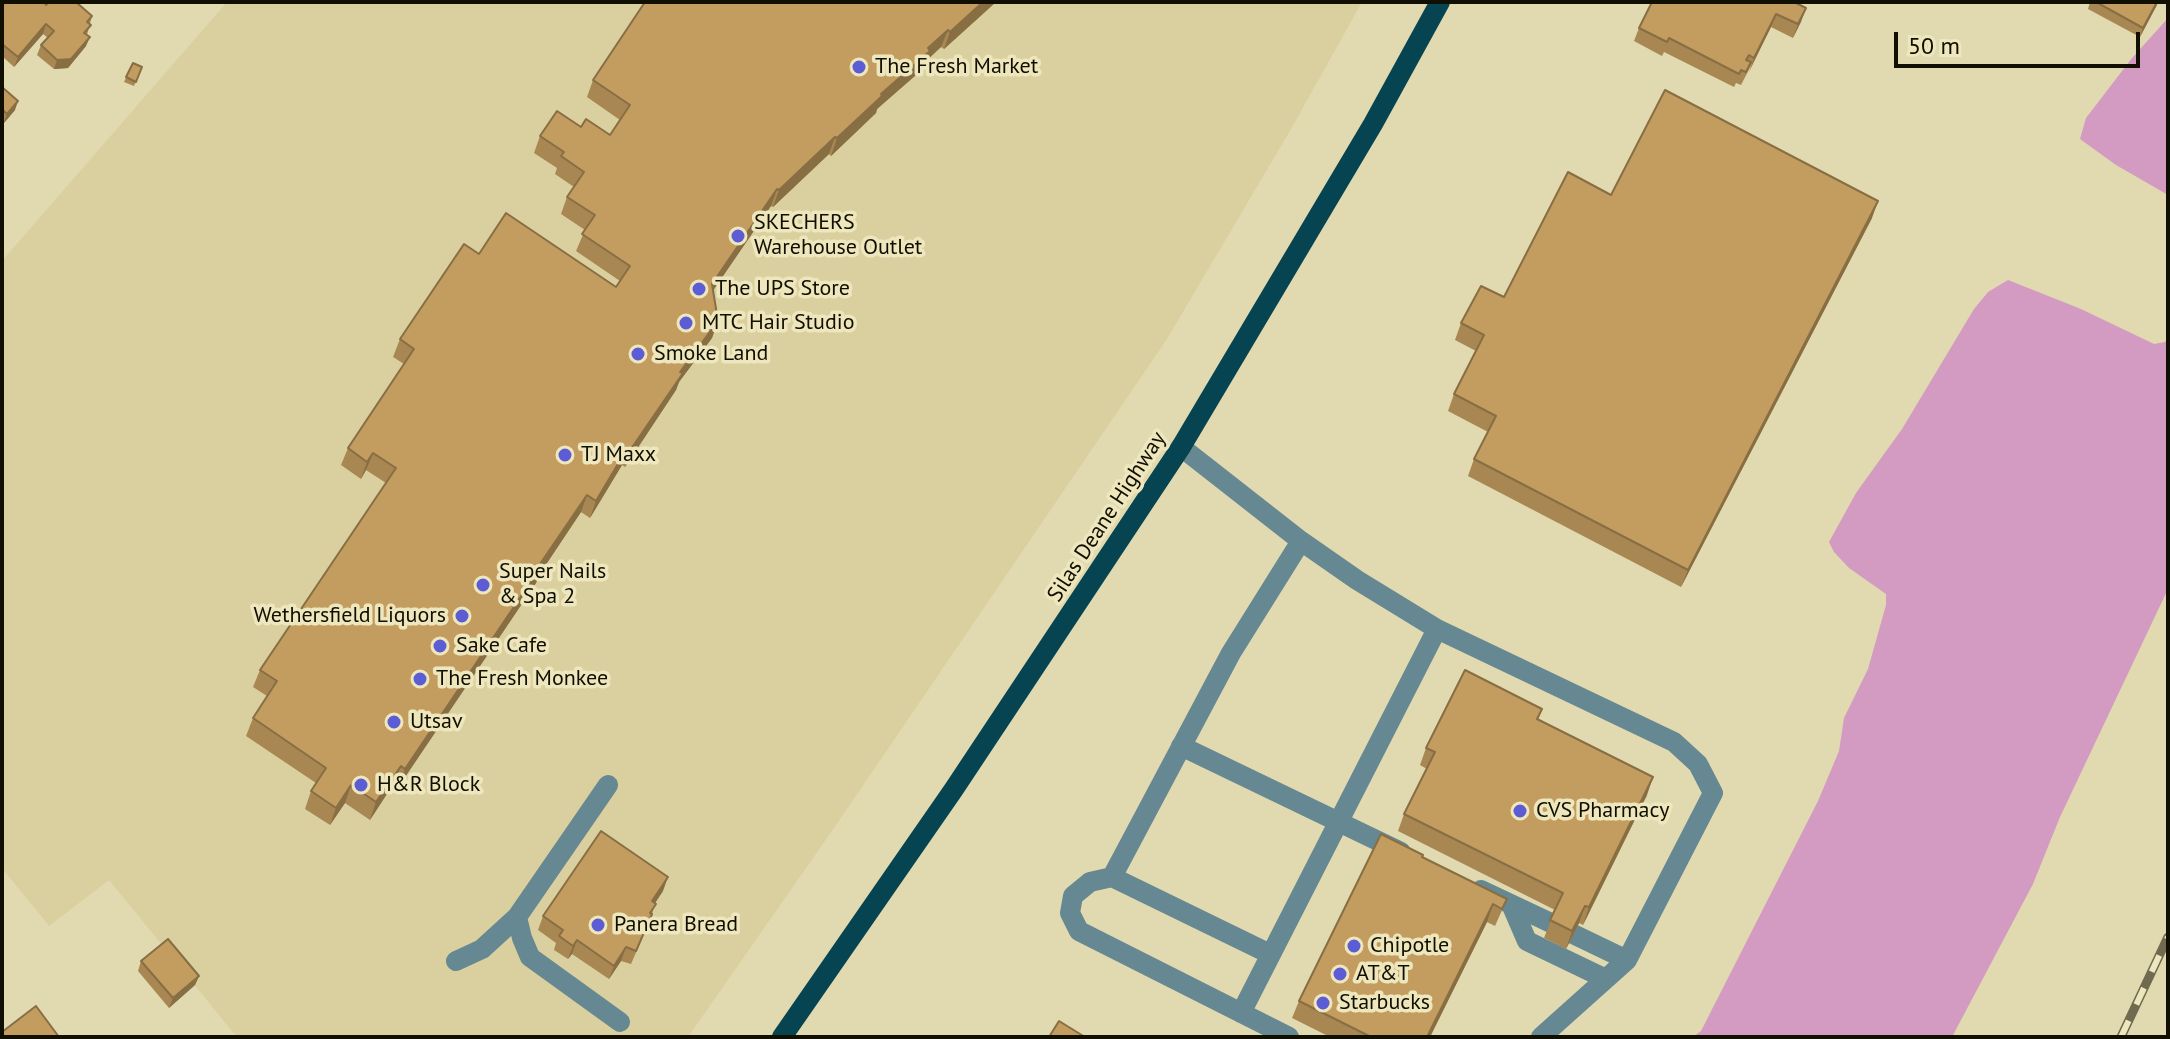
<!DOCTYPE html>
<html>
<head>
<meta charset="utf-8">
<style>
	body { margin:0 }
	#map { position:relative; width:2170px; height:1039px; overflow:hidden; background:#e1d9af; font-family:"PT Sans",sans-serif }
	canvas { display:block }
	.frame { position:absolute; inset:0; border:4px solid #110e02; pointer-events:none }
	.scale { position:absolute; left:1894px; top:32px; width:246px; height:36px; box-sizing:border-box; border:4px solid #110e02; border-top:0; padding-left:10px; font-size:24px; line-height:28px; white-space:nowrap; color:#110e02; -webkit-text-stroke:6px #eee6bc; paint-order:stroke }
</style>
</head>
<body>
<div id="map">
<canvas width="2170" height="1039"></canvas>
<div class="frame"></div>
<div class="scale">50 m</div>
</div>
<script>
const g = document.querySelector('canvas').getContext('2d');
g.lineJoin = 'round';
function fillPath(path, color) { g.fillStyle = color; g.fill(path, 'evenodd'); }
const toPath = rows => new Path2D(rows.map(r => 'M' + r).join(''));
function trace(path, color, width, dash) { g.strokeStyle = color; g.lineWidth = width; g.lineCap = dash ? 'butt' : 'round'; g.setLineDash(dash || []); g.stroke(path); }
function write(font, color, halo, rows, align = 'center') {
  g.font = font + ' "PT Sans",sans-serif'; g.lineWidth = 7; g.setLineDash([]); g.textBaseline = 'middle'; g.strokeStyle = halo; g.fillStyle = color; for (const [text, x, y, turn = 0] of rows) {
    g.save(); g.translate(x, y); g.rotate((+turn || 0) * Math.PI / 180); g.textAlign = isNaN(turn) ? turn : align; if (halo) g.strokeText(text, 0, 0); g.fillText(text, 0, 0); g.restore();
  }
}
const built = toPath([
	[227,2,1362,2,1291,129,1167,339,834,828,688,1037,237,1037,109,880,49,926,2,868,2,261]
]);
const green = toPath([
	[2168,18,2168,195,2116,165,2080,139,2086,118,2132,58],
	[2008,280,2081,309,2154,344,2165,342,2168,338,2168,589,2060,817,2033,884,1952,1037,1693,1037,1701,1031,1818,801,1839,751,1844,718,1868,669,1886,605,1886,594,1849,568,1834,552,1829,542,1856,493,1902,429,1974,309,1988,292]
]);
const lane = toPath([
	[1181,447,1301,541,1357,580,1437,629,1674,742,1698,764,1713,793,1627,960,1541,1037],
	[1181,746,1401,852],
	[608,785,517,917,522,938,530,957,620,1022],
	[1112,877,1231,653,1301,541],
	[1481,890,1551,923],
	[1511,904,1527,941,1606,979],
	[1573,934,1627,960],
	[1270,954,1112,877,1090,882,1073,896,1070,913,1079,931,1289,1037],
	[456,961,482,949,517,917],
	[1241,1013,1437,629]
]);
const primary = toPath([
	[782,1037,954,789,1181,447,1373,124,1440,2]
]);
const rail = toPath([
	[2121,1037,2168,937]
]);
const wall = toPath([
	[645,2,996,2,944,49,941,47,926,61,924,68,877,109,876,113,831,156,829,154,773,207,771,206,713,290,718,321,712,338,679,382,676,390,625,467,622,465,590,518,581,512,539,575,536,583,399,786,394,783,370,820,345,803,330,825,305,809,311,791,316,783,246,736,253,718,267,696,253,687,260,670,386,483,366,470,361,479,341,465,348,448,404,364,393,357,400,339,479,254,616,287,620,281,576,251,585,230,561,214,567,197,574,187,555,174,557,168,534,153,540,136,581,127,610,135,620,120,587,97,593,80],
	[2090,2,2158,2,2140,37,2088,9],
	[46,5,92,16,87,35,86,46,68,68,54,69,37,55,41,45,48,38,43,34,14,67,2,56,2,6],
	[1806,8,1793,38,1771,27,1741,85,1736,83,1734,87,1664,52,1662,56,1634,41,1639,28],
	[133,63,142,67,134,86,124,82],
	[2,87,15,110,4,123,2,122],
	[1611,195,1872,218,1681,587,1468,476,1474,459,1488,432,1448,411,1454,394,1476,351,1455,340,1461,323,1504,297],
	[1542,709,1538,720,1647,795,1583,925,1579,923,1566,949,1544,938,1555,910,1398,831,1404,814,1427,769,1420,765,1426,748],
	[1422,857,1507,899,1495,926,1487,922,1430,1037,1330,1037,1292,1018,1299,1001],
	[663,891,655,903,651,918,631,964,621,961,609,979,572,954,568,959,554,950,556,943,538,930,543,916],
	[141,961,199,976,195,985,169,1008,138,971]
]);
const shadedWall = toPath([
	[983,2,996,2,944,49,950,32],
	[2157,2,2158,2,2157,5,2140,37,2143,28],
	[1806,8,1801,22,1793,38,1798,24],
	[1776,14,1771,27,1749,72,1754,58],
	[46,24,43,34,14,67,18,57],
	[948,30,941,47,926,61,924,68,877,109,876,113,831,156,837,138],
	[90,37,86,46,68,68,54,69,57,60],
	[18,101,15,110,4,123,7,114],
	[835,137,829,154,773,207,779,190],
	[777,189,771,206,706,301,712,284],
	[1878,201,1872,218,1681,587,1688,570],
	[718,321,712,338,679,382,676,390,625,467,631,449,680,372],
	[628,447,622,465,590,518,596,501],
	[373,453,366,470,361,479,367,462],
	[587,495,581,512,539,575,536,583,399,786,405,769],
	[401,766,394,783,370,820,376,802],
	[1653,777,1647,795,1583,925,1589,907],
	[351,785,345,803,330,825,336,808],
	[668,877,663,891,647,915,652,901],
	[1493,904,1487,922,1430,1037,1427,1037],
	[1585,906,1579,923,1566,949,1572,931],
	[577,940,572,954,568,959,573,946],
	[626,947,621,961,609,979,614,966],
	[199,976,195,985,169,1008,173,998]
]);
const building = toPath([
	[5,2,44,2,46,5,49,2,76,2,92,16,87,22,91,25,84,33,90,37,71,59,57,60,41,45,54,31,46,24,18,57,2,44,2,6,5,2],
	[645,2,983,2,950,32,948,30,928,48,930,51,881,94,882,96,837,138,835,137,779,190,777,189,712,284,718,321,680,372,683,373,631,449,628,447,596,501,587,495,540,564,542,565,405,769,401,766,376,802,351,785,336,808,311,791,326,768,253,718,277,681,260,670,396,468,373,453,367,462,348,448,414,349,400,339,464,244,479,254,506,213,616,287,630,266,582,234,595,215,567,197,584,172,561,156,564,152,540,136,557,111,581,127,586,119,610,135,630,105,593,80,645,2],
	[1652,2,1794,2,1806,8,1798,24,1776,14,1754,58,1749,55,1746,60,1751,62,1746,72,1741,70,1739,74,1669,38,1667,42,1639,28,1652,2],
	[2096,2,2157,2,2143,28,2096,2],
	[133,63,142,67,136,82,126,77,133,63],
	[2,87,18,101,7,114,2,109,2,87],
	[1665,90,1878,201,1688,570,1474,459,1496,416,1454,394,1484,335,1461,323,1481,286,1504,297,1568,172,1611,195,1665,90],
	[1465,670,1542,709,1537,719,1653,777,1589,907,1585,906,1572,931,1550,920,1563,893,1404,814,1435,752,1426,748,1465,670],
	[601,831,668,877,652,901,656,904,650,913,652,914,636,951,626,947,614,966,577,940,573,946,559,936,563,930,543,916,601,831],
	[1381,834,1423,855,1422,857,1507,899,1502,909,1493,904,1427,1037,1371,1037,1299,1001,1381,834],
	[168,939,199,976,173,998,141,961,168,939],
	[36,1006,59,1037,2,1037,2,1032,36,1006],
	[1059,1021,1085,1037,1049,1037,1059,1021]
]);
const markers = [
	[859,67,8,"#5c5cd4"],
	[738,236,8,"#5c5cd4"],
	[699,289,8,"#5c5cd4"],
	[686,323,8,"#5c5cd4"],
	[638,354,8,"#5c5cd4"],
	[565,455,8,"#5c5cd4"],
	[483,585,8,"#5c5cd4"],
	[462,616,8,"#5c5cd4"],
	[440,646,8,"#5c5cd4"],
	[420,679,8,"#5c5cd4"],
	[394,722,8,"#5c5cd4"],
	[361,785,8,"#5c5cd4"],
	[1520,811,8,"#5c5cd4"],
	[598,925,8,"#5c5cd4"],
	[1354,946,8,"#5c5cd4"],
	[1340,974,8,"#5c5cd4"],
	[1323,1003,8,"#5c5cd4"]
];
const poiNames = [
	["The Fresh Market",875,67],
	["SKECHERS",754,223],
	["Warehouse Outlet",754,248],
	["The UPS Store",715,289],
	["MTC Hair Studio",702,323],
	["Smoke Land",654,354],
	["TJ Maxx",581,455],
	["Super Nails",499,572],
	["& Spa 2",499,597],
	["Wethersfield Liquors",446,616,"right"],
	["Sake Cafe",456,646],
	["The Fresh Monkee",436,679],
	["Utsav",410,722],
	["H&R Block",377,785],
	["CVS Pharmacy",1536,811],
	["Panera Bread",614,925],
	["Chipotle",1370,946],
	["AT&T",1356,974],
	["Starbucks",1339,1003]
];
const streetNames = [
	["Silas Deane Highway",1107,517,-57]
];
fillPath(built, '#dad09f');
fillPath(green, '#d39bc2');
trace(lane, '#668892', 20);
trace(primary, '#064452', 20);
trace(rail, '#6f6a50', 9);
trace(rail, '#eee6bc', 6, [18]);
fillPath(wall, '#a88753');
fillPath(shadedWall, '#886e43');
fillPath(building, '#c39d60');
trace(building, '#886e43', 2);
for (const [x, y, r, color] of markers) { const dot = new Path2D(); dot.arc(x, y, r, 0, 2 * Math.PI); g.fillStyle = color; g.fill(dot); trace(dot, '#eee6bc', 3); }
write('22px', '#110e02', '#eee6bc', poiNames, 'left');
write('22px', '#110e02', '#eee6bc', streetNames);
</script>
</body>
</html>
